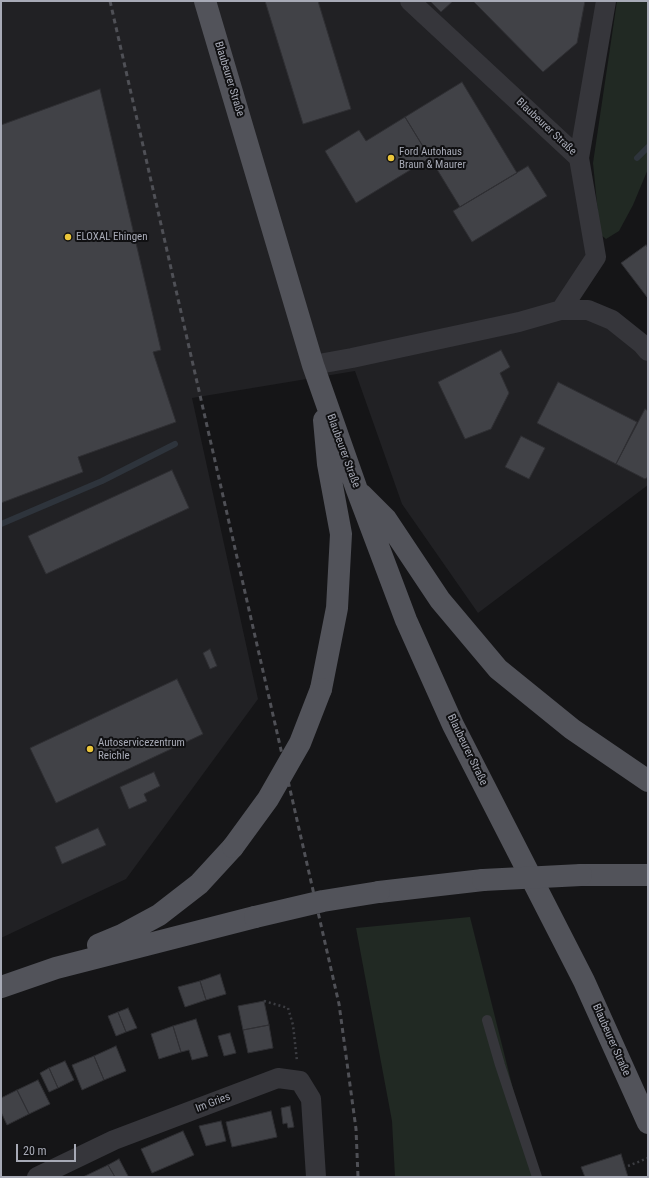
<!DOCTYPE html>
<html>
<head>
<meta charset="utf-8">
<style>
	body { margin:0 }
	#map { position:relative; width:649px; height:1178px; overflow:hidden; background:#151517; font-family:"Roboto Condensed",sans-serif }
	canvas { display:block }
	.frame { position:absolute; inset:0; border:2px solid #a7aab6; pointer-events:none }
	.scale { position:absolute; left:16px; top:1144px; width:60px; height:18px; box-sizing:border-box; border:2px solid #a7aab6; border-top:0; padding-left:5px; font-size:12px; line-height:14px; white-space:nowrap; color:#a7aab6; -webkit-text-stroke:3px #101012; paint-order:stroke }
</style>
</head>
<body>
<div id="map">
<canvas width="649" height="1178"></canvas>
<div class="frame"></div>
<div class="scale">20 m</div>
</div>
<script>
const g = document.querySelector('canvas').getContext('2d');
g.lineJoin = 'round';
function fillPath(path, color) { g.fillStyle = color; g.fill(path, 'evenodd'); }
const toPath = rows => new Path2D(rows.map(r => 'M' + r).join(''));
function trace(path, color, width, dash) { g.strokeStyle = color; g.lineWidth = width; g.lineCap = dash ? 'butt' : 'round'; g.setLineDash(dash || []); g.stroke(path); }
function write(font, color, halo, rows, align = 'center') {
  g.font = font + ' "Roboto Condensed",sans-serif'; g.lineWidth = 4; g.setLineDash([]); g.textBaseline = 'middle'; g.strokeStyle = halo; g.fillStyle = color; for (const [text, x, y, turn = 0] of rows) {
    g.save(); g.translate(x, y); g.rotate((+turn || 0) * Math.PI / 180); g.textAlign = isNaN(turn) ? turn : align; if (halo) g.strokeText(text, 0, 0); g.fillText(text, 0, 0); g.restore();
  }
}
const built = toPath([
	[1,1,606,1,579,158,596,257,561,310,588,310,648,351,648,485,478,613,402,504,355,371,192,398,258,699,126,879,1,938]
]);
const green = toPath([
	[617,1,648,1,648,169,633,205,619,231,606,239,600,234,593,163],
	[470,917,523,1129,540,1177,395,1177,392,1121,356,928]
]);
const stream = toPath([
	[637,158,648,147],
	[1,524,102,481,175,444]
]);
const building = toPath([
	[265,1,318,1,351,109,303,124,265,1],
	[430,1,453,1,441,12,430,1],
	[473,1,585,1,577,43,543,72,473,1],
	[462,82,517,173,460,207,405,117,462,82],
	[100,89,161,350,153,352,176,422,78,457,83,472,1,503,1,125,100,89],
	[405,117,430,158,356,203,325,151,359,130,366,141,405,117],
	[528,166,547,196,472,242,453,211,528,166],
	[646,245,648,248,647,297,621,263,646,245],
	[501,350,510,367,500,373,509,393,491,429,465,439,438,382,501,350],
	[558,382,637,422,616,464,537,423,558,382],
	[645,409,648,411,648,477,645,479,616,464,645,409],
	[521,436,545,448,529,479,505,467,521,436],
	[172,470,189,508,46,574,28,536,172,470],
	[210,649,217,666,210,669,203,653,210,649],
	[177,679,203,734,56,803,30,748,177,679],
	[154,772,160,786,144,794,147,801,129,809,120,787,154,772],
	[98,828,106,845,62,864,55,847,98,828],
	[220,974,226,994,206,1000,200,981,220,974],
	[200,981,206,1000,185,1007,178,987,200,981],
	[264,1001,269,1025,243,1030,238,1006,264,1001],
	[128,1008,137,1028,126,1032,118,1012,128,1008],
	[118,1012,126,1032,116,1036,108,1016,118,1012],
	[196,1019,208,1056,192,1060,189,1050,181,1052,173,1026,196,1019],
	[269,1025,273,1048,248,1053,243,1030,269,1025],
	[173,1026,181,1052,159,1059,151,1034,173,1026],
	[230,1033,236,1053,224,1056,218,1036,230,1033],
	[116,1046,126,1071,104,1080,94,1056,116,1046],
	[94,1056,104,1080,82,1090,72,1065,94,1056],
	[65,1061,74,1080,58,1088,49,1068,65,1061],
	[49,1068,58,1088,49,1092,40,1073,49,1068],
	[38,1080,50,1104,29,1114,17,1090,38,1080],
	[17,1090,29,1114,7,1125,1,1112,1,1098,17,1090],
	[290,1106,294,1127,288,1128,287,1123,283,1124,281,1108,290,1106],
	[271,1111,277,1137,232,1147,226,1122,271,1111],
	[221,1121,226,1141,206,1146,199,1126,221,1121],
	[183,1131,194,1155,152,1173,141,1149,183,1131],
	[621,1154,628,1177,585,1177,581,1167,621,1154],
	[119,1159,128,1176,126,1177,115,1177,108,1165,119,1159],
	[108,1165,115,1177,83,1177,108,1165]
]);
const path = toPath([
	[264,1001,288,1008,293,1025,297,1061],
	[628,1166,648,1158]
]);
const service = toPath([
	[487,1020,500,1065,537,1177]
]);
const minor = toPath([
	[410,1,579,158,596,257,561,310],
	[579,158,606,1],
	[313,365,352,358,519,322,561,310,588,310,612,320,642,344,648,351],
	[37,1177,114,1140,278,1078,300,1081,311,1099,316,1177]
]);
const primary = toPath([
	[205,1,313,365,357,490,406,620,453,725,584,981,648,1123],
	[362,495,386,519,440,600,498,669,572,729,648,781],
	[321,689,337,608,341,534,328,464,324,420],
	[581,875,648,875],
	[379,892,483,880],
	[98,945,122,935,159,915,199,884,233,847],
	[1,987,56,968,255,917]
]);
const rail = toPath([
	[110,1,339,1004,356,1129,358,1177]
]);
const primaryBridge = toPath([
	[233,847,268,799,300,743,321,689],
	[483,880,581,875],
	[255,917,323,901,379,892]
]);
const markers = [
	[391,158,4,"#eac53a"],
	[68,237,4,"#eac53a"],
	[90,749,4,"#eac53a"]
];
const streetNames = [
	["Blaubeurer Straße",229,79,73],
	["Blaubeurer Straße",546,127,43],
	["Blaubeurer Straße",343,451,70],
	["Blaubeurer Straße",467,750,64],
	["Blaubeurer Straße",611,1040,66],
	["Im Gries",213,1103,-21]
];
const poiNames = [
	["Ford Autohaus",399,152],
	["Braun & Maurer",399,165],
	["ELOXAL Ehingen",76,237],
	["Autoservicezentrum",98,743],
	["Reichle",98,756]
];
fillPath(built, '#212124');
fillPath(green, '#212923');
trace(stream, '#2e343c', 6);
fillPath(building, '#414247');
trace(building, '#2f2f33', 1);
trace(path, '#3c3d42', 2.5, [2, 3]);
trace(service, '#36363b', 10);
trace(minor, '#36363b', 20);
trace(primary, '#52535a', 22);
trace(rail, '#4f5056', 3, [5, 4]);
trace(primaryBridge, '#52535a', 22);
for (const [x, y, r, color] of markers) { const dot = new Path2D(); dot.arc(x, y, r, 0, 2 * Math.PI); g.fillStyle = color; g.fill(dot); trace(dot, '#101012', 1.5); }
write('11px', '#a7aab6', '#101012', streetNames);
write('11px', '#a7aab6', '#101012', poiNames, 'left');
</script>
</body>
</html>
